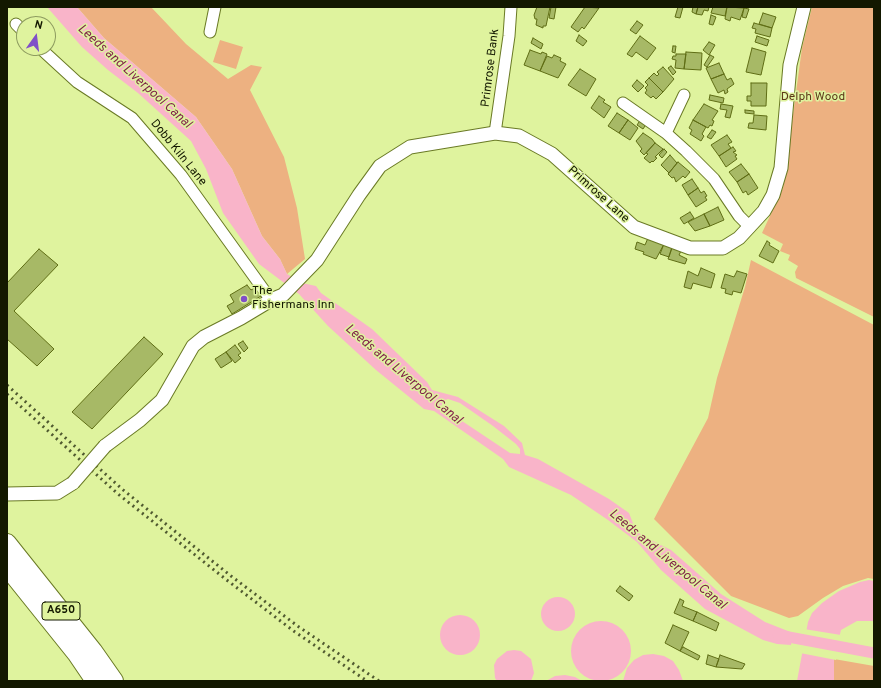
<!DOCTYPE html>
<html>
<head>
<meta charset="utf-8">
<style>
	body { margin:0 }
	#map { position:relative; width:881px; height:688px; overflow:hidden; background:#dff39e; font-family:Overpass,sans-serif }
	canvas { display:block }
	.frame { position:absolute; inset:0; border:8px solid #131800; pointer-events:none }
	.north { position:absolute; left:16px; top:16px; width:40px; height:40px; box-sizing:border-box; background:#dff39e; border:1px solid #8d9b5f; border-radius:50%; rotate:14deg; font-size:11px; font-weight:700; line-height:16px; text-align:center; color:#131800 }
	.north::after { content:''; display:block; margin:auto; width:14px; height:18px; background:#804fc8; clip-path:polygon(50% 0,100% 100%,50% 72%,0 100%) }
</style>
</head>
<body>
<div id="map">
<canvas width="881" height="688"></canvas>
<div class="frame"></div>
<div class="north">N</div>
</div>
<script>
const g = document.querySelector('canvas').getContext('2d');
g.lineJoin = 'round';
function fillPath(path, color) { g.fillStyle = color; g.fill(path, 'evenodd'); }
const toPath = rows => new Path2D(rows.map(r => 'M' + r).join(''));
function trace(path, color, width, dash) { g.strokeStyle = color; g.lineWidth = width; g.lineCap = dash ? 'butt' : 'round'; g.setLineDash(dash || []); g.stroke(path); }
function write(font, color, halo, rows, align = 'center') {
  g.font = font + ' Overpass,sans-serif'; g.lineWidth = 3; g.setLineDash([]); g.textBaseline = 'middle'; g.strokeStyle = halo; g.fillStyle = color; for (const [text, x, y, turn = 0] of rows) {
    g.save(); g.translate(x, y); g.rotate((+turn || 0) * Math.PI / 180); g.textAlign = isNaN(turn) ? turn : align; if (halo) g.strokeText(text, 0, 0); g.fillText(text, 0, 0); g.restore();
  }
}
const green = toPath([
	[77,7,151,7,186,44,228,79,251,65,262,67,250,90,284,157,297,208,305,259,287,274,280,259,262,236,232,169,196,117,104,38],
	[812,7,874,7,874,317,796,278,795,272,798,266,788,260,790,255,780,251,783,244,762,233,783,188,802,48],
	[220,40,243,47,236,69,213,62],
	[751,260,874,325,874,579,868,578,843,586,823,598,798,616,789,618,731,596,654,519,708,418,717,378,745,287],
	[834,659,874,666,874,681,834,681,832,670]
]);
const water = toPath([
	[47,7,77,7,104,38,196,117,232,169,262,236,280,259,287,274,302,283,316,286,321,293,372,329,427,382,432,390,458,397,504,426,522,443,525,455,538,459,609,499,629,513,636,531,643,536,671,550,721,594,765,622,793,633,791,645,777,644,763,640,705,609,661,570,637,542,608,520,571,495,509,467,503,459,434,411,424,409,376,370,328,326,299,294,259,264,223,213,206,169,191,141,138,93,108,70,82,47],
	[448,399,460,403,493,426,516,444,520,449,520,454,510,453,441,407,443,401],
	[869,580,874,581,874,621,857,621,841,630,834,659,834,681,797,681,808,622,812,613,822,603,839,591,860,582],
	'541 614a17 17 0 1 1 34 0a17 17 0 1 1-34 0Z',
	'440 635a20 20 0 1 1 40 0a20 20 0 1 1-40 0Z',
	'571 651a30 30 0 1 1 60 0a30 30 0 1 1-60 0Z',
	[514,650,521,651,531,659,534,673,531,681,497,681,495,678,494,665,497,659,507,651],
	[653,654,664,656,673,661,679,670,683,681,623,681,627,668,634,660,643,655],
	[565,675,575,677,582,681,546,681,555,676]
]);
const pier = toPath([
	[804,629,841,635,836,660,800,653]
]);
const canal = toPath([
	[778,635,874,653]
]);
const building = toPath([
	[537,7,550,7,546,26,543,26,543,28,536,25,537,19,535,19,534,15,537,7],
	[551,7,556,7,554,19,549,18,551,7],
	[585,7,599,8,584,29,582,27,578,32,571,27,585,7],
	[678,7,683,7,680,18,675,17,678,7],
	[693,7,698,7,696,14,692,12,693,7],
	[698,7,709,7,708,11,704,10,702,15,696,14,698,7],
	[713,7,727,7,725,16,711,13,713,7],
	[727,7,744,8,740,20,731,17,730,21,725,19,727,7],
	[744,8,749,9,746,18,742,17,744,8],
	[763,13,776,17,772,28,759,24,763,13],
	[711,15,716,17,713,25,709,24,711,15],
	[637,21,643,25,636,34,630,30,637,21],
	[754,23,772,28,770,37,755,33,756,29,752,28,754,23],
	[579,35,587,41,583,46,576,41,579,35],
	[640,36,656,48,647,60,636,52,632,57,627,54,640,36],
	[757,36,769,40,767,46,755,42,757,36],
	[533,38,543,44,541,49,531,43,533,38],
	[709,42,715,45,709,55,703,50,709,42],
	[673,46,676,46,675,53,672,52,673,46],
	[752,48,766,52,761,75,746,72,752,48],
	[530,50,541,54,542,52,547,54,540,71,524,65,530,50],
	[686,52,702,53,701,70,684,69,686,52],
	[676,54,686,54,684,69,675,68,676,60,672,59,673,56,676,56,676,54],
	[554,55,561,58,560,61,566,64,558,78,540,71,547,56,552,58,554,55],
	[710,55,714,57,707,67,704,65,710,55],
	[719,63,724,74,711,79,706,68,719,63],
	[671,66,676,72,673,75,668,68,671,66],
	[663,67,674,79,663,92,649,78,654,73,657,76,659,74,657,72,663,67],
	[580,69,596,79,586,96,568,85,580,69],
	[724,74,727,80,731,78,734,84,727,89,728,92,725,94,724,90,718,93,711,79,724,74],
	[649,78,663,92,656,99,653,96,651,98,645,93,647,90,645,88,648,85,645,82,649,78],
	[637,80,644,86,638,92,632,86,637,80],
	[751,83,767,83,766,106,751,106,751,101,747,101,747,96,751,96,751,83],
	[710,95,724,98,723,103,709,100,710,95],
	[599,96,605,100,603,102,611,107,604,118,591,108,599,96],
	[704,104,718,111,712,120,714,121,712,126,710,125,708,128,693,120,704,104],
	[721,104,733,106,730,118,725,117,727,110,720,109,721,104],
	[745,110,754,111,754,114,745,113,745,110],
	[617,113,628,120,619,133,608,126,617,113],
	[754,115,767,116,766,130,748,128,749,123,753,123,754,115],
	[641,119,647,123,643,129,637,125,641,119],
	[628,120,638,128,630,140,619,133,628,120],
	[693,120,706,127,702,134,704,136,701,141,690,134,692,130,689,128,693,120],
	[712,130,716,132,711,139,707,137,712,130],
	[643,133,652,139,655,143,644,155,640,151,642,149,636,141,643,133],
	[727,135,732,142,728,144,731,148,719,156,711,145,727,135],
	[655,143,663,149,655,157,657,158,653,162,652,161,650,163,644,158,648,154,646,153,655,143],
	[733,147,736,151,733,152,737,155,735,156,737,159,726,167,719,156,733,147],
	[664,149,667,152,662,158,659,155,664,149],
	[670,155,677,163,669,173,661,165,670,155],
	[678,162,690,172,685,178,683,176,676,182,674,177,672,178,668,174,678,162],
	[741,164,749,174,737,182,729,172,741,164],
	[749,174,758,188,748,195,746,191,743,193,737,182,749,174],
	[692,179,698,188,688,195,682,185,692,179],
	[698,188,701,193,704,191,707,196,705,197,707,200,696,207,688,195,698,188],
	[718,207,724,220,710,226,704,214,718,207],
	[690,212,694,218,684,224,680,218,690,212],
	[704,214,710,226,695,231,688,222,704,214],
	[648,238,664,244,656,259,643,254,644,252,635,249,637,242,645,245,648,238],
	[767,241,770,243,769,245,779,251,773,263,759,256,767,241],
	[664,244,672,248,669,257,660,254,664,244],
	[672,247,681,251,679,255,687,259,685,264,668,259,672,247],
	[39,249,58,265,14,311,54,349,37,366,7,339,7,283,39,249],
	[701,268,715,274,711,288,693,283,691,289,684,287,688,271,698,276,701,268],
	[737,271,747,274,741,293,733,291,732,295,725,293,726,289,721,288,725,274,734,277,737,271],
	[247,285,251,290,256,287,261,296,232,314,227,306,234,302,230,295,247,285],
	[144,337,163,354,92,429,72,412,144,337],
	[243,341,248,348,244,352,238,344,243,341],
	[235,345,241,353,238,355,241,358,235,363,226,352,235,345],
	[226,352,232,361,221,368,215,359,226,352],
	[620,586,633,596,629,601,616,591,620,586],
	[680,599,684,601,682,606,697,612,693,621,674,613,680,599],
	[697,612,719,623,716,631,693,621,697,612],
	[673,625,689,632,680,651,665,643,673,625],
	[683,647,700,656,698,660,680,651,683,647],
	[708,655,719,659,716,667,706,664,708,655],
	[720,655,745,664,742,669,716,667,720,655]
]);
const minor = toPath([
	[16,24,24,32],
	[210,32,215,7],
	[40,48,77,82,132,118,181,175,271,300],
	[623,103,666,133,686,151,714,179,739,216,750,227],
	[495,133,509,36,511,7],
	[666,133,684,95]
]);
const tertiary = toPath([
	[105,446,140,420,162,400,193,346,204,337,241,318,271,300,283,295,317,260,359,195,380,166,410,147,495,133,519,136,552,154,634,227,690,248,723,248,739,238,764,211,773,195,781,168,790,65,804,7],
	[7,494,57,493,73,483]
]);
const trunk = toPath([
	[7,543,93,651,114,681],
	[7,567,76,653,95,681]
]);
const rail = toPath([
	[7,385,122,489,231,576,299,627,379,681],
	[7,394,118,494,228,581,295,632,367,681]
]);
const tertiaryBridge = toPath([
	[73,483,105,446]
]);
const markers = [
	[244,299,4,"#804fc8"]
];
const shields = [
	[61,611,38]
];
const shieldNames = [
	["A650",61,611]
];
const streetNames = [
	["Primrose Bank",491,68,-83],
	["Dobb Kiln Lane",178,153,51],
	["Primrose Lane",598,195,42]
];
const parkNames = [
	["Delph Wood",813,98]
];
const poiNames = [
	["The",252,292],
	["Fishermans Inn",252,306]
];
const waterNames = [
	["Leeds and Liverpool Canal",134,77,42],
	["Leeds and Liverpool Canal",403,375,40],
	["Leeds and Liverpool Canal",667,560,40]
];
fillPath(green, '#edb181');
fillPath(water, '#f9b4c9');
fillPath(pier, '#dff39e');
trace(canal, '#f9b4c9', 11);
fillPath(building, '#a7b966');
trace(building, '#5f6d15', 1);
trace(minor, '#6a7a25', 13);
trace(tertiary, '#6a7a25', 15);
trace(trunk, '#6a7a25', 20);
trace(minor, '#fff', 11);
trace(tertiary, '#fff', 13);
trace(trunk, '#fff', 18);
trace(rail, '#505a30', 3, [2, 4]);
trace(tertiaryBridge, '#6a7a25', 15, []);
trace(tertiaryBridge, '#fff', 13);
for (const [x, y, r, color] of markers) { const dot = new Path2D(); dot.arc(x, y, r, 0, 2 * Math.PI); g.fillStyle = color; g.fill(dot); trace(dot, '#dff39e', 1.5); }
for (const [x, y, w] of shields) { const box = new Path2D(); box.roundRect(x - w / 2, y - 9, w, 18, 3); g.fillStyle = '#dff39e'; g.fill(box); trace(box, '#131800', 1); }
write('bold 11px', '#131800', null, shieldNames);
write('12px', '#131800', '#dff39e', streetNames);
write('12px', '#5d3819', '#dff39e', parkNames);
write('12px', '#131800', '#dff39e', poiNames, 'left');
write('italic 13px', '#7f1e48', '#dff39e', waterNames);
</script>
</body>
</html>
